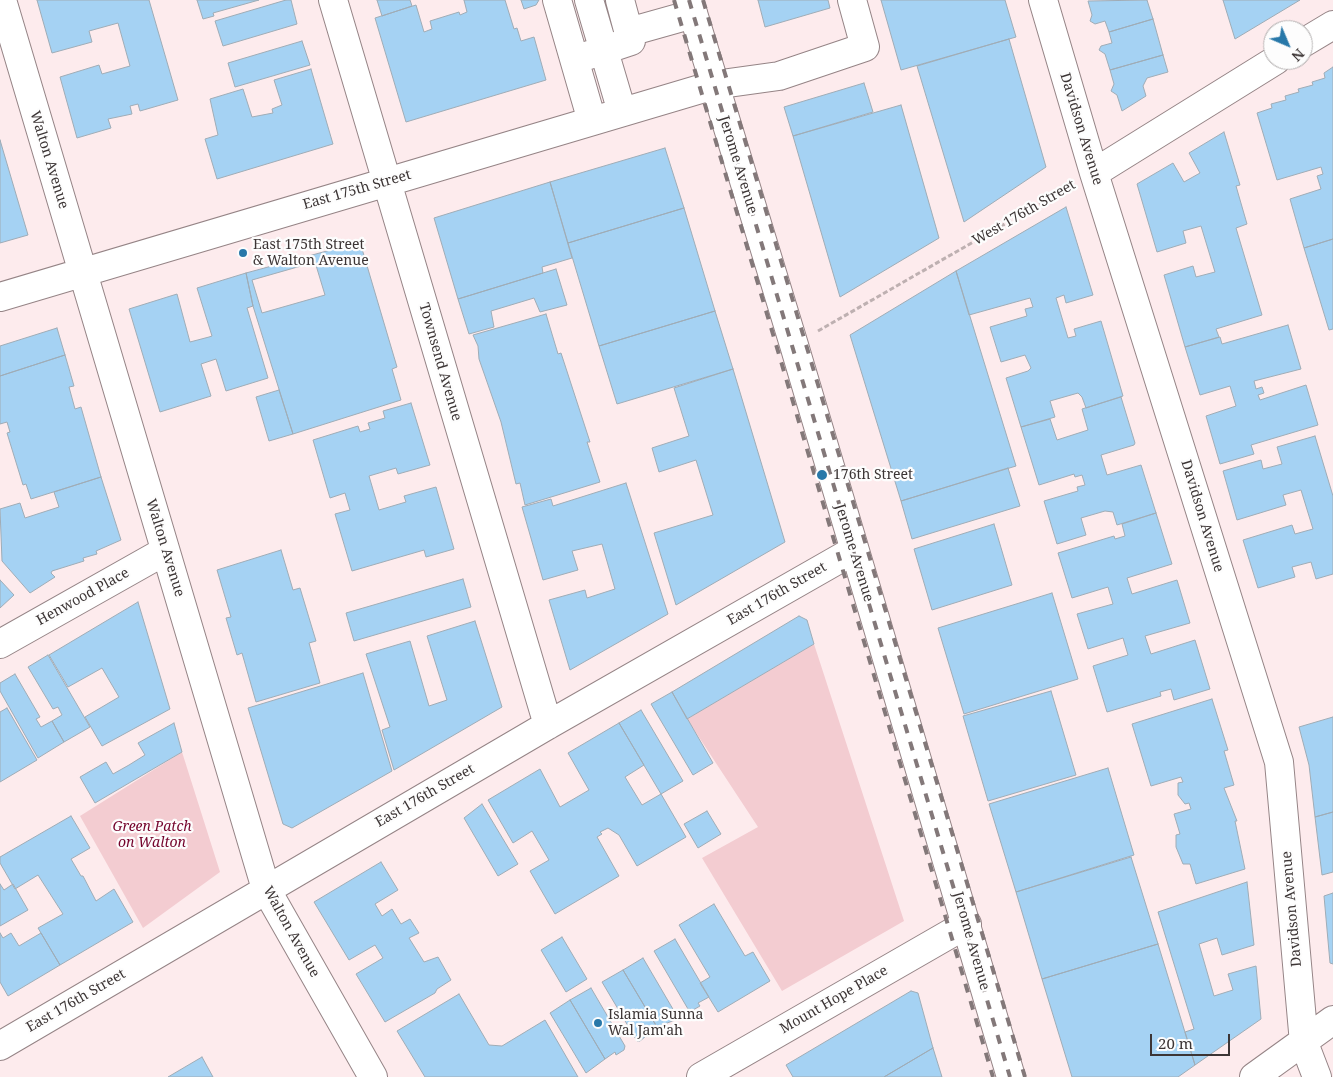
<!DOCTYPE html>
<html>
<head>
<meta charset="utf-8">
<style>
	body { margin:0 }
	#map { position:relative; width:1333px; height:1077px; overflow:hidden; background:#fdebed; font-family:"Noto Serif",serif }
	canvas { display:block }
	.north { position:absolute; left:1263px; top:20px; width:50px; height:50px; box-sizing:border-box; background:#fdfdfd; border:1px solid #b0adad; border-radius:50%; rotate:135deg; font-size:14px; font-weight:700; line-height:20px; text-align:center; color:#3c3535 }
	.north::after { content:''; display:block; margin:auto; width:18px; height:22px; background:#2878a9; clip-path:polygon(50% 0,100% 100%,50% 72%,0 100%) }
	.scale { position:absolute; left:1150px; top:1034px; width:80px; height:22px; box-sizing:border-box; border:2px solid #3c3535; border-top:0; padding-left:6px; font-size:15px; line-height:18px; white-space:nowrap; color:#3c3535; -webkit-text-stroke:4px #fdfdfd; paint-order:stroke }
</style>
</head>
<body>
<div id="map">
<canvas width="1333" height="1077"></canvas>
<div class="north">N</div>
<div class="scale">20 m</div>
</div>
<script>
const g = document.querySelector('canvas').getContext('2d');
g.lineJoin = 'round';
function fillPath(path, color) { g.fillStyle = color; g.fill(path, 'evenodd'); }
const toPath = rows => new Path2D(rows.map(r => 'M' + r).join(''));
function trace(path, color, width, dash) { g.strokeStyle = color; g.lineWidth = width; g.lineCap = dash ? 'butt' : 'round'; g.setLineDash(dash || []); g.stroke(path); }
function write(font, color, halo, rows, align = 'center') {
  g.font = font + ' "Noto Serif",serif'; g.lineWidth = 4.5; g.setLineDash([]); g.textBaseline = 'middle'; g.strokeStyle = halo; g.fillStyle = color; for (const [text, x, y, turn = 0] of rows) {
    g.save(); g.translate(x, y); g.rotate((+turn || 0) * Math.PI / 180); g.textAlign = isNaN(turn) ? turn : align; if (halo) g.strokeText(text, 0, 0); g.fillText(text, 0, 0); g.restore();
  }
}
const green = toPath([
	[814,644,904,921,782,991,702,858,758,827,687,719],
	[182,752,220,872,143,928,80,816]
]);
const building = toPath([
	[37,0,149,0,178,100,140,111,138,104,130,106,132,114,108,119,111,128,77,138,60,77,99,65,102,74,130,66,118,23,89,31,92,42,52,53,37,0],
	[197,0,259,0,213,13,214,16,203,19,197,0],
	[286,0,291,0,297,24,223,46,215,21,286,0],
	[377,0,410,0,412,6,382,16,377,0],
	[464,0,505,0,514,29,517,28,521,41,534,37,546,80,406,122,375,18,416,5,424,32,432,29,430,21,459,12,460,15,467,12,464,0],
	[521,0,539,0,536,5,524,9,521,0],
	[758,0,828,0,830,8,765,27,758,0],
	[881,0,1005,0,1016,37,901,70,881,0],
	[1147,0,1153,19,1109,32,1105,21,1095,24,1090,21,1092,15,1088,1,1147,0],
	[1223,0,1300,0,1235,39,1223,0],
	[1153,19,1163,55,1110,70,1105,54,1099,50,1101,46,1112,43,1109,32,1153,19],
	[1009,39,1046,167,964,222,917,66,1009,39],
	[302,41,310,65,235,87,228,63,302,41],
	[1163,55,1168,72,1147,78,1143,86,1146,96,1122,111,1117,95,1111,91,1114,84,1110,70,1163,55],
	[1333,67,1333,239,1304,248,1290,199,1321,189,1317,176,1323,174,1321,167,1277,180,1257,113,1272,108,1271,104,1286,100,1285,96,1299,92,1298,89,1313,85,1312,82,1325,78,1324,73,1333,67],
	[311,69,333,144,217,179,205,139,218,135,210,99,243,89,252,117,273,113,272,109,282,105,274,80,311,69],
	[864,83,873,112,793,136,784,107,864,83],
	[901,105,939,238,840,297,793,136,901,105],
	[1224,132,1240,185,1236,186,1247,224,1236,228,1262,315,1216,329,1219,337,1185,347,1164,275,1193,266,1196,277,1215,272,1201,226,1183,231,1186,243,1157,252,1137,184,1173,163,1184,182,1200,173,1189,153,1224,132],
	[0,140,28,235,0,243,0,140],
	[665,148,684,208,568,243,550,182,665,148],
	[550,182,572,258,542,267,543,273,458,299,434,218,550,182],
	[1066,207,1093,295,1066,303,1064,295,1056,298,1068,338,1076,336,1074,329,1101,321,1123,396,1086,408,1082,397,1078,393,1050,401,1055,417,1021,427,1006,378,1028,371,1031,368,1025,355,1001,362,990,327,1027,316,1025,309,1033,307,1030,298,969,315,956,271,1066,207],
	[684,208,715,311,599,346,568,243,684,208],
	[1333,239,1333,329,1329,330,1304,248,1333,239],
	[360,242,397,367,392,369,401,400,293,434,253,306,246,273,360,242],
	[315,262,325,295,262,313,252,280,315,262],
	[556,269,567,305,540,312,534,298,491,311,494,327,469,334,458,299,556,269],
	[956,271,1016,466,901,501,850,335,956,271],
	[246,273,253,306,247,308,268,378,226,391,216,359,201,364,211,396,160,412,129,309,177,294,190,342,209,337,212,336,197,288,246,273],
	[715,311,733,369,617,404,599,346,715,311],
	[546,314,558,354,561,353,590,442,587,442,600,482,525,505,520,483,516,484,501,422,479,359,478,346,473,335,546,314],
	[1288,325,1301,369,1254,381,1256,389,1262,387,1264,393,1258,395,1260,400,1306,385,1318,425,1251,445,1254,454,1220,464,1206,416,1236,406,1230,386,1200,395,1185,347,1220,337,1222,344,1288,325],
	[57,328,65,355,0,376,0,346,57,328],
	[65,355,74,386,69,387,75,409,81,407,101,477,31,499,26,484,23,485,7,433,10,432,7,422,0,424,0,376,65,355],
	[733,369,785,542,676,605,654,533,713,515,696,460,659,472,652,448,689,436,674,388,733,369],
	[279,390,293,434,269,441,256,397,279,390],
	[1121,397,1135,443,1134,445,1101,455,1107,475,1141,465,1156,513,1117,525,1113,512,1105,511,1081,518,1086,535,1057,544,1044,501,1078,491,1077,487,1085,485,1082,475,1075,477,1074,474,1039,485,1021,427,1050,419,1057,440,1088,430,1082,409,1121,397],
	[411,403,430,465,398,474,396,468,369,476,379,510,406,502,404,496,436,487,454,549,426,557,424,550,352,571,335,514,350,510,345,493,330,498,313,440,358,426,360,432,370,429,368,423,385,418,383,411,411,403],
	[1315,436,1333,496,1333,574,1316,579,1311,562,1292,567,1295,577,1258,588,1243,540,1292,525,1295,534,1313,529,1301,490,1283,495,1286,505,1237,520,1223,471,1261,460,1263,469,1282,464,1277,447,1315,436],
	[1008,468,1020,506,912,539,901,501,1008,468],
	[101,477,121,540,96,551,97,554,83,558,84,561,52,571,51,573,55,577,30,593,2,561,0,509,20,503,25,518,59,507,54,492,101,477],
	[626,483,668,614,570,670,549,600,585,590,587,598,615,589,602,544,572,551,578,570,543,580,522,507,551,499,553,506,626,483],
	[1156,513,1172,564,1127,578,1132,594,1177,580,1190,623,1145,636,1151,654,1195,640,1210,689,1174,700,1171,689,1160,692,1161,696,1107,712,1093,666,1128,655,1123,638,1088,649,1077,614,1113,604,1108,587,1072,598,1058,553,1114,536,1115,539,1125,536,1122,524,1156,513],
	[994,524,1012,585,932,610,914,549,994,524],
	[281,550,293,590,300,588,316,641,309,643,320,683,256,702,242,653,237,655,226,618,231,617,217,570,281,550],
	[463,579,471,607,354,641,346,613,463,579],
	[0,580,14,595,0,608,0,580],
	[1052,593,1078,679,964,714,938,628,1052,593],
	[138,602,170,709,102,746,85,717,119,697,102,668,68,687,49,655,138,602],
	[799,616,807,620,814,644,687,719,672,692,799,616],
	[475,621,502,707,394,770,382,730,390,727,366,654,410,641,429,706,447,700,427,636,475,621],
	[48,655,90,727,64,742,52,721,62,715,58,707,53,709,28,667,48,655],
	[363,673,392,771,292,828,283,824,248,708,363,673],
	[15,674,40,717,36,719,41,727,52,721,64,742,38,758,0,691,0,683,15,674],
	[1051,691,1076,775,988,801,963,716,1051,691],
	[672,692,713,763,693,775,651,704,672,692],
	[1212,699,1228,750,1224,751,1234,785,1224,788,1237,821,1235,821,1245,869,1196,884,1190,864,1183,864,1176,847,1176,835,1180,834,1174,814,1191,809,1189,803,1185,804,1178,795,1178,783,1183,782,1181,777,1151,786,1132,724,1212,699],
	[7,708,37,760,0,782,0,712,7,708],
	[641,710,683,781,661,794,619,723,641,710],
	[1333,717,1333,812,1315,817,1309,765,1299,727,1333,717],
	[174,723,182,752,95,803,80,777,106,762,113,774,129,765,145,755,138,743,174,723],
	[619,723,644,765,625,777,642,805,661,794,686,837,637,866,619,835,608,828,600,832,602,834,597,837,619,876,555,914,530,871,549,860,532,831,513,843,488,800,540,769,560,807,589,790,568,753,619,723],
	[1108,768,1134,855,1016,892,989,804,1108,768],
	[482,804,518,864,498,876,464,818,482,804],
	[707,811,721,834,698,848,684,824,707,811],
	[1333,812,1333,872,1322,875,1315,817,1333,812],
	[71,816,90,848,71,859,81,876,83,876,96,901,114,889,133,922,60,965,38,928,63,914,38,875,15,889,0,863,0,857,71,816],
	[1131,857,1158,944,1042,979,1016,892,1131,857],
	[381,862,398,890,375,904,382,916,392,909,401,924,410,919,419,933,409,938,424,962,438,957,451,980,437,989,435,993,385,1022,356,974,383,958,375,945,349,960,314,902,381,862],
	[1247,882,1254,945,1222,955,1217,938,1199,944,1214,996,1233,990,1228,974,1256,966,1261,1019,1195,1065,1185,1032,1194,1029,1158,912,1247,882],
	[0,884,4,890,13,884,28,910,0,926,0,884],
	[1333,893,1333,964,1330,963,1324,896,1333,893],
	[714,904,745,956,753,952,770,981,718,1012,700,983,710,977,679,925,714,904],
	[0,933,3,938,11,933,19,946,41,933,60,965,8,996,0,982,0,933],
	[562,937,587,979,566,992,541,950,562,937],
	[675,939,709,997,698,1003,700,1006,693,1010,688,1009,654,951,675,939],
	[1158,944,1195,1065,1178,1077,1072,1077,1042,979,1158,944],
	[643,958,677,1016,675,1020,657,1027,623,970,643,958],
	[623,970,657,1027,640,1041,637,1041,602,982,623,970],
	[591,988,625,1046,624,1050,616,1055,615,1052,605,1059,570,1000,591,988],
	[911,991,918,993,933,1048,884,1077,793,1077,786,1065,911,991],
	[459,994,489,1045,502,1046,545,1020,578,1077,425,1077,397,1031,459,994],
	[570,1000,605,1059,586,1073,550,1013,570,1000],
	[933,1048,942,1077,884,1077,933,1048],
	[202,1057,213,1077,168,1077,202,1057]
]);
const path = toPath([
	[818,331,1071,186]
]);
const minor = toPath([
	[2,0,266,889,373,1077],
	[333,0,548,725],
	[557,0,592,121],
	[589,0,622,112],
	[1043,0,1094,173,1279,762,1304,1043,1317,1077],
	[629,32,693,14],
	[1303,43,1333,25],
	[586,56,631,41,620,0],
	[1094,173,1276,60],
	[0,297,714,85,779,76,865,47,852,0],
	[0,644,165,551],
	[0,1046,548,725,853,551],
	[701,1077,967,924],
	[1254,1077,1333,1020]
]);
const major = toPath([
	[689,0,794,345,1011,1077]
]);
const rail = toPath([
	[674,0,993,1077],
	[689,0,1010,1077],
	[703,0,1025,1077]
]);
const markers = [
	[243,253,5,"#2878a9"],
	[822,475,6,"#2878a9"],
	[598,1023,5,"#2878a9"]
];
const streetNames = [
	["Davidson Avenue",1081,129,73],
	["Walton Avenue",49,160,73],
	["Jerome Avenue",738,165,73],
	["East 175th Street",357,190,-16],
	["West 176th Street",1024,213,-30],
	["Townsend Avenue",440,362,74],
	["Davidson Avenue",1202,516,73],
	["Walton Avenue",165,548,73],
	["Jerome Avenue",854,553,73],
	["East 176th Street",777,594,-30],
	["Henwood Place",83,597,-29],
	["East 176th Street",425,796,-30],
	["Davidson Avenue",1292,909,-95],
	["Walton Avenue",291,932,61],
	["Jerome Avenue",971,941,74],
	["Mount Hope Place",834,1000,-30],
	["East 176th Street",76,1001,-30]
];
const poiNames = [
	["East 175th Street",253,245],
	["& Walton Avenue",253,261],
	["176th Street",833,475],
	["Islamia Sunna",608,1015],
	["Wal Jam'ah",608,1031]
];
const parkNames = [
	["Green Patch",152,827],
	["on Walton",152,843]
];
fillPath(green, '#f3ccd1');
fillPath(building, '#a5d2f3');
trace(building, '#9facb6', 1);
trace(minor, '#958486', 30);
trace(major, '#958486', 30);
trace(path, '#beb0b1', 3, [5, 2.5]);
trace(minor, '#fff', 28);
trace(major, '#fff', 28);
trace(rail, '#837879', 4, [9, 9]);
for (const [x, y, r, color] of markers) { const dot = new Path2D(); dot.arc(x, y, r, 0, 2 * Math.PI); g.fillStyle = color; g.fill(dot); trace(dot, '#fdfdfd', 2); }
write('14px', '#3c3535', '#fdfdfd', streetNames);
write('14px', '#3c3535', '#fdfdfd', poiNames, 'left');
write('italic 14px', '#74032c', '#fdfdfd', parkNames);
</script>
</body>
</html>
